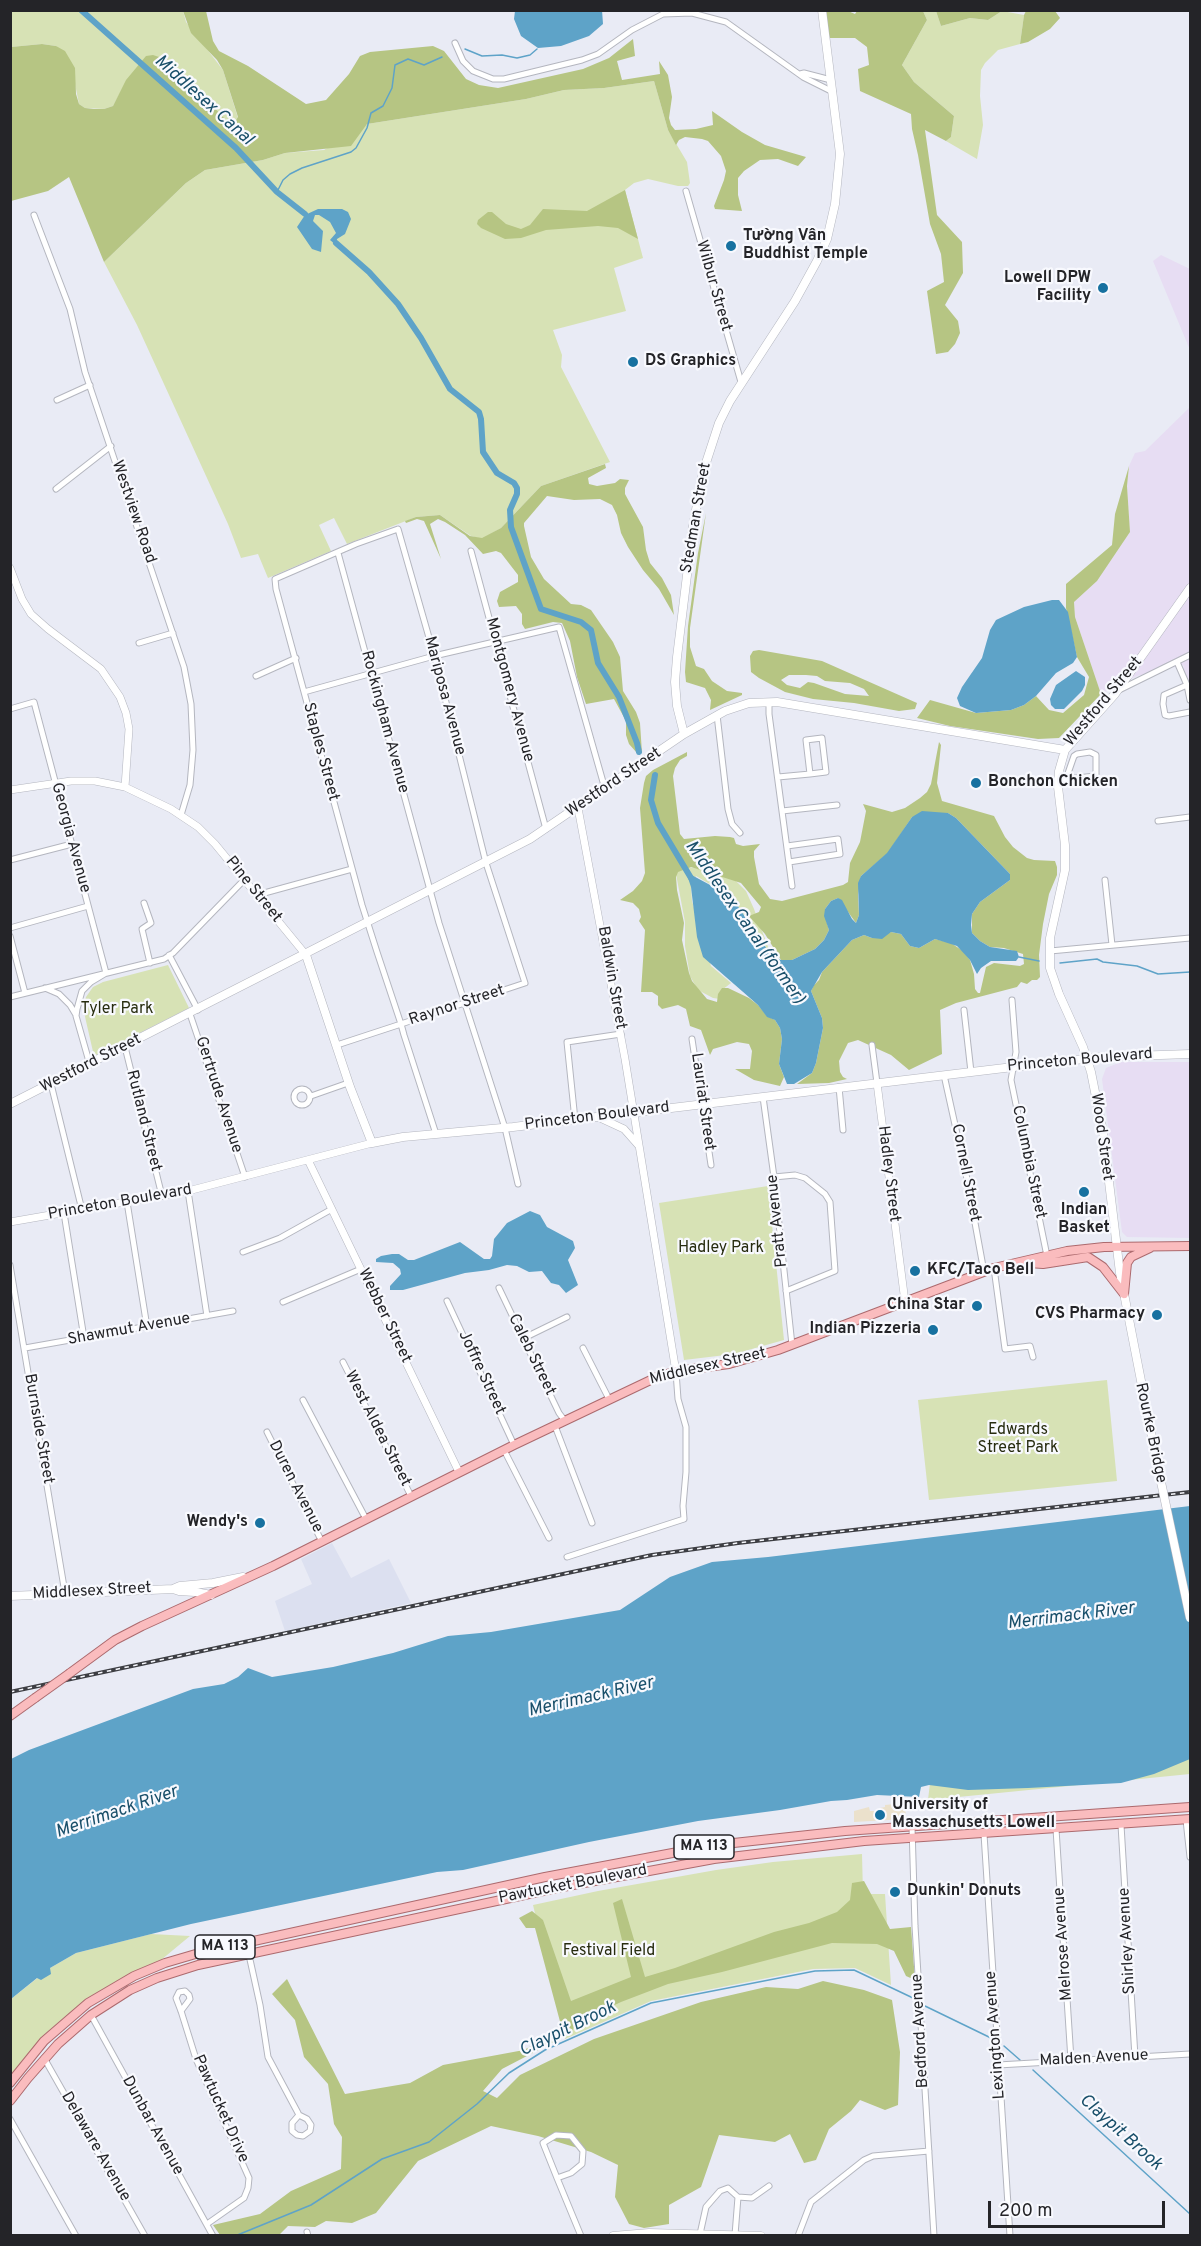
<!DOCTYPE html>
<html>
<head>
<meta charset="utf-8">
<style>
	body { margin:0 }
	#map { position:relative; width:1201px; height:2246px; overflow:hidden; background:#e9ebf5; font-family:Overpass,sans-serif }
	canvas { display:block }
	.frame { position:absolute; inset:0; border:12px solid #242428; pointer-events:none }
	.scale { position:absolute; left:988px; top:2201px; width:177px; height:27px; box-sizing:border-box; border:3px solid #242428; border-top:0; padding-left:8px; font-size:18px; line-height:21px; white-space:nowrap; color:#242428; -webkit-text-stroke:4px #f8f9fe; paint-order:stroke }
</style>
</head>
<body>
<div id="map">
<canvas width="1201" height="2246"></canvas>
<div class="frame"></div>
<div class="scale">200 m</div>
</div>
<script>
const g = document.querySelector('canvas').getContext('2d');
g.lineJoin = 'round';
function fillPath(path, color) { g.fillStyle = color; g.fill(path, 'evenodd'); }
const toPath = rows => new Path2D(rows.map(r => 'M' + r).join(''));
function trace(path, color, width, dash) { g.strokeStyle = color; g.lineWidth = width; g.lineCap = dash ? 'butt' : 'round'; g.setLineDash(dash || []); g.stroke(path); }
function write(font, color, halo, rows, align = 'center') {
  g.font = font + ' Overpass,sans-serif'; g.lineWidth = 4.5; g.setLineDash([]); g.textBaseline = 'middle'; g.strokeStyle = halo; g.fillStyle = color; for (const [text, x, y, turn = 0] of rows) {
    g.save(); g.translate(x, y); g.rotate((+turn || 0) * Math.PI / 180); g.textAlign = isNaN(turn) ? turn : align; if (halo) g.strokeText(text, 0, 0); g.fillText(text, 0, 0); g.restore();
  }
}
const commercial = toPath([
	[1161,255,1190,269,1190,350,1153,261],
	[1190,407,1190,690,1183,665,1137,676,1101,694,1075,617,1074,602,1097,581,1130,532,1127,486,1129,466,1135,453,1145,451],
	[1121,1062,1190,1062,1190,1238,1127,1237,1122,1232,1102,1079,1106,1068]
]);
const built = toPath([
	[332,1543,351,1578,389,1559,411,1603,285,1631,275,1601,312,1584,301,1559]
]);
const education = toPath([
	[905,1803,906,1819,854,1822,854,1811,869,1807,870,1811,880,1811,880,1808,885,1807,885,1805]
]);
const green = toPath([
	[11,11,183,11,186,22,223,70,238,118,235,122,228,122,185,77,127,80,113,106,104,109,85,108,79,104,75,84,56,46,42,44,11,47],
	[923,11,936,11,941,26,970,18,988,20,1002,11,1024,15,1020,44,998,50,985,63,981,70,980,96,983,125,977,159,946,141,951,137,954,116,914,82,902,65,927,20],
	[654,81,668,130,687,162,690,183,688,186,678,186,648,179,634,183,625,190,643,258,614,268,626,311,553,330,562,355,561,367,610,462,541,486,501,528,482,539,471,536,440,515,416,517,347,544,334,518,319,525,331,551,268,578,258,554,241,558,228,524,137,325,104,262,186,183,205,170,263,160,285,153,324,150,367,124,526,99,564,90,604,88],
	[681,866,701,869,735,880,746,891,754,909,771,955,737,905,725,893,696,876,691,887,692,901,711,966,731,983,722,990,720,999,713,998,698,990,690,976,685,946,685,922,676,874],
	[168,965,189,1008,94,1056,83,1008,86,997,93,987,103,982],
	[768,1186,784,1340,734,1354,684,1360,659,1203],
	[1107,1380,1117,1481,929,1500,918,1400],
	[1190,1757,1190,1774,928,1800,930,1783],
	[862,1854,863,1894,885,1894,891,1985,855,1968,813,1969,651,2001,565,2039,533,1905,598,1891,716,1870,773,1862],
	[151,1934,190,1936,161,1960,122,1978,91,1996,46,2033,11,2075,11,1999,50,1968,76,1953]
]);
const forest = toPath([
	[183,11,206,11,213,41,219,51,248,66,306,104,326,100,349,74,360,56,370,52,433,46,444,51,466,79,479,85,498,88,583,69,609,58,633,39,635,56,617,61,622,80,660,74,659,61,668,75,672,97,669,118,671,125,675,130,696,129,713,125,712,111,742,132,765,145,806,157,798,166,778,159,760,160,744,171,738,178,738,195,742,211,715,209,714,206,724,180,726,171,721,156,708,141,702,139,685,137,679,140,676,145,668,130,654,81,604,88,564,90,526,99,367,124,351,146,285,153,263,160,205,170,186,183,104,262,69,177,48,191,11,201,11,47,42,44,56,46,65,51,75,68,76,94,79,104,85,108,94,109,104,109,113,106,126,80,146,56,153,55,159,57,185,77,228,122,235,122,238,117,223,70,217,60,191,33],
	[825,11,848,11,855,14,857,11,923,11,927,20,902,65,914,82,954,116,951,137,946,141,925,130,937,215,962,242,963,273,945,305,958,321,960,333,955,344,948,352,936,354,927,291,944,282,941,254,930,224,918,155,912,129,911,114,860,91,858,69,869,65,867,47,855,38,829,38],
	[936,11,1002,11,988,20,970,18,941,26],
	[1026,11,1055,11,1060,18,1050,29,1028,42,1020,44,1024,15],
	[625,190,638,239,618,228,598,226,546,230,521,238,505,239,481,228,477,224,478,220,488,212,492,212,506,224,521,229,530,225,543,209,587,211],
	[605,464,606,468,588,478,589,484,597,486,615,483,620,479,629,480,625,488,625,494,643,527,646,550,650,563,662,578,671,595,674,615,659,589,643,570,628,547,621,533,617,515,612,505,600,499,574,500,547,496,524,523,524,526,531,557,544,579,571,604,581,605,591,610,613,642,620,657,623,691,636,712,640,723,642,753,637,753,629,744,626,735,626,721,614,699,586,704,577,677,570,641,562,623,553,622,525,629,522,624,522,614,516,606,499,607,497,601,500,592,518,582,518,575,501,553,496,551,483,554,465,535,445,522,438,519,430,524,441,559,424,521,417,519,406,523,405,521,416,517,440,515,470,536,482,538,501,528,541,486],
	[1129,466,1127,486,1130,532,1097,581,1074,602,1075,617,1101,694,1059,738,1038,739,950,726,917,718,930,700,976,713,1011,710,1024,705,1036,696,1049,710,1063,713,1084,695,1089,677,1077,657,1066,608,1066,584,1112,545,1115,514],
	[706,513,690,628,690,647,696,666,704,669,712,681,727,691,742,693,742,695,710,710,711,700,705,688,686,682,685,672,688,626,698,553],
	[759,650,822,661,917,703,915,709,899,711,854,703,813,699,785,692,759,678,751,672,750,656,753,651],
	[789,675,806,675,817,676,825,681,850,683,864,689,869,696,845,694,814,683,808,682,800,688,787,685,781,680],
	[939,742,941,745,937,783,942,801,994,816,1005,837,1013,847,1027,858,1034,860,1055,861,1057,867,1057,875,1049,894,1043,924,1039,955,1040,977,1037,980,1032,980,1027,984,1021,982,1017,987,956,1003,940,1010,942,1054,909,1070,891,1055,858,1040,848,1043,839,1061,840,1072,843,1077,847,1079,829,1083,797,1084,812,1073,816,1063,823,1028,822,1018,811,991,814,985,819,980,822,972,852,940,864,935,872,938,891,932,901,934,910,946,919,948,935,939,951,943,963,951,970,960,974,974,975,989,978,993,980,993,986,967,994,963,1020,966,1024,964,1023,954,1004,948,990,947,980,941,972,933,972,914,980,902,1010,880,1010,874,956,818,948,813,912,817,888,853,861,876,858,895,859,915,856,923,838,898,831,901,825,909,825,916,829,930,824,940,815,949,792,960,781,960,765,934,749,916,759,912,761,907,741,883,691,867,678,872,676,877,677,890,684,923,682,940,689,973,692,981,707,999,717,1002,718,994,722,988,728,988,749,998,758,1005,767,1016,775,1020,780,1028,782,1039,779,1064,784,1077,780,1086,754,1080,735,1069,750,1069,752,1051,749,1044,737,1042,720,1047,713,1049,710,1055,701,1030,690,1026,686,1009,678,1005,662,1009,658,1005,658,996,652,992,641,992,645,930,639,921,641,917,639,909,633,903,620,900,633,891,642,881,645,873,640,808,644,783,646,776,653,770,687,752,687,756,680,760,675,768,673,776,680,834,684,839,715,836,730,837,734,838,736,844,743,846,760,844,754,851,754,857,759,884,770,899,782,901,843,885,848,882,850,863,860,842,866,811,863,804,892,812,905,808,920,798,927,792,931,784],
	[864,1881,890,1929,911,1927,915,1980,906,1976,894,1951,877,1944,832,1943,722,1972,668,1984,621,2002,576,2023,571,2033,502,2069,483,2091,497,2098,520,2075,594,2039,701,2002,766,1987,798,1989,823,1981,864,1990,892,2000,900,2052,898,2105,885,2110,860,2100,851,2111,829,2129,816,2160,804,2163,790,2134,775,2142,719,2135,701,2187,669,2205,669,2224,644,2228,629,2224,615,2197,618,2165,591,2152,538,2136,491,2126,418,2161,376,2213,352,2223,326,2221,315,2227,288,2226,278,2236,220,2235,213,2225,260,2214,291,2191,341,2169,342,2137,334,2124,328,2084,304,2057,295,2020,272,1994,287,1979,345,2094,410,2083,443,2065,524,2050,562,2029,535,1928,526,1928,519,1918,532,1911,543,1920,571,2001,631,1977,613,1903,622,1899,645,1977,675,1968,774,1932,809,1923,837,1912,850,1900,852,1883]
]);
const water = toPath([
	[602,10,603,24,589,36,561,46,538,48,521,36,514,19,515,11],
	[318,209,342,209,348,212,351,219,345,234,337,239,336,245,330,240,336,233,330,222,319,215,315,215,313,221,323,231,321,252,312,249,297,227,305,215],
	[1052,600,1059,600,1068,612,1077,657,1073,663,1056,673,1036,696,1024,705,1011,710,976,713,960,706,957,698,962,687,982,658,990,630,996,620,1024,607],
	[1076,671,1085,677,1085,685,1082,691,1064,709,1055,709,1051,705,1050,699,1056,685],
	[922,811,948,813,956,818,1010,874,1010,880,980,902,972,914,971,925,972,933,980,941,990,947,1017,951,1019,957,1016,961,991,961,981,968,977,974,970,960,957,946,935,939,919,948,910,946,901,934,891,932,882,939,872,938,864,935,852,940,822,972,811,991,822,1018,823,1028,816,1063,812,1073,794,1084,787,1084,779,1064,782,1039,780,1028,775,1020,767,1017,758,1005,703,957,697,937,691,887,686,872,725,893,737,905,771,955,781,960,792,960,815,949,824,940,829,930,824,916,825,909,831,901,838,898,842,900,852,919,856,923,859,915,858,883,861,876,887,853,912,817],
	[530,1211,540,1215,547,1227,573,1241,575,1248,568,1260,578,1285,566,1293,559,1285,551,1283,542,1271,529,1272,517,1266,507,1265,489,1270,465,1273,403,1290,390,1290,390,1286,401,1274,400,1269,393,1263,376,1262,376,1259,381,1256,392,1254,399,1254,408,1260,414,1260,460,1242,484,1259,490,1259,492,1256,494,1239,507,1223],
	[1190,1506,1190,1759,1154,1774,1121,1783,1028,1788,968,1790,929,1785,921,1787,919,1797,877,1795,847,1800,831,1801,780,1810,698,1821,589,1842,463,1870,437,1872,191,1924,76,1953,50,1968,51,1974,41,1980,37,1978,11,1999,11,1759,29,1750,193,1689,224,1684,238,1677,248,1668,272,1677,333,1667,393,1653,448,1636,491,1632,620,1610,670,1577,712,1562,768,1557]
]);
const stream = toPath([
	[465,49,482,56,502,55,517,58,530,55,537,49],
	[277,192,283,180,290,174,302,168,351,152,356,148,367,128,371,113,383,106,392,88,395,65,408,59,424,65,442,57],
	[1019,957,1039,961],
	[1060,963,1097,959,1103,962,1137,966,1158,974,1190,972],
	[925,2006,991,2038],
	[1004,2046,1020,2060],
	[1033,2070,1190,2214],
	[235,2236,311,2205,382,2159,429,2142,477,2104,509,2073,545,2050,651,2003,815,1971,854,1970,913,1998]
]);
const canal = toPath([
	[81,10,236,148,277,192,305,214],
	[336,243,369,272,398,304,421,338,450,389,479,412,481,419,483,452,497,473,514,483,517,488,517,494,510,510,511,527,541,609,581,622,591,630,598,663,619,697,637,743,639,752],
	[655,775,651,800,658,823,691,878]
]);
const minor = toPath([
	[455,43,463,61,473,71,493,79,504,79,582,60,598,54,632,30,663,14,692,13,726,22,803,77,833,92],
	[800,74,804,73,831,80],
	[686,191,741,382],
	[34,215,70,309,85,372,184,667,191,704,193,750,190,785,181,815],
	[57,400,90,385],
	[56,489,111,446],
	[471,551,546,829],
	[338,553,439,923,505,1128,518,1184],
	[139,643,173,633],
	[1177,662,1187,685,1190,700],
	[256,676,296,658],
	[1187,685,1164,695,1163,704,1165,715,1169,716,1190,712],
	[1119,690,1190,655],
	[304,692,434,656,559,627,605,789],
	[769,702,769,714,792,886],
	[10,709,34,702,106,973,91,982,82,991,77,1009,76,1016,90,1065],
	[717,715,728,809,732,824,740,833],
	[778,777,810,774,826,772,822,738,806,740,810,774],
	[1058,780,1066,779,1074,756,1077,754,1090,752,1096,755,1096,776,1066,779],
	[782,811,837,805],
	[1158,821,1190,817],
	[787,846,838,839,840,854,789,862],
	[10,860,72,844],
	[1105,880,1112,945],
	[257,895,352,869],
	[144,903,151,923,142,929,150,963],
	[10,928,88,906],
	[10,936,25,993],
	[1050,951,1190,938],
	[169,955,198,1010],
	[45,988,59,994,70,1005,76,1015],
	[10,997,164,959,173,953,244,880],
	[1012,1000,1016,1052,1011,1080,1047,1256],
	[964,1010,971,1072],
	[190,1014,245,1177],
	[692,1039,711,1165],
	[337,1045,401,1024,525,983,486,863,436,662,398,529,356,544,275,579,276,589,362,905,377,952,401,1024,404,1035,436,1134],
	[872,1045,877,1083],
	[125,1047,162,1196],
	[944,1075,967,1179,984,1272],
	[51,1084,82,1210],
	[839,1087,843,1130],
	'294 1097a8 8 0 1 1 16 0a8 8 0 1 1-16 0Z',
	[311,1096,348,1083],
	[763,1097,774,1177,792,1345],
	[575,1120,567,1042,621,1034],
	[774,1177,795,1175,805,1178,825,1194,830,1202,835,1271,786,1291],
	[188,1191,207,1316],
	[127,1202,147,1327],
	[64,1213,84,1338],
	[243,1252,280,1238,332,1209],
	[10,1265,65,1593],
	[994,1268,1005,1349,1030,1346,1033,1357],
	[499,1288,559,1413,565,1421],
	[447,1301,514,1445],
	[283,1302,361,1269],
	[524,1338,567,1317],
	[25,1348,233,1311],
	[583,1348,609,1399],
	[343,1362,411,1496],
	[303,1400,366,1519],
	[555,1426,592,1523],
	[267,1432,322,1542],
	[504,1450,549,1538],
	[567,1557,684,1519,683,1506,686,1472,686,1427,678,1399,676,1372],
	[1186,1820,1190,1857],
	[1121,1825,1135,2057],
	[912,1827,915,1926,934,2236],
	[1056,1829,1071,2060],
	[984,1834,1010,2236],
	[249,1955,260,2005,268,2057,298,2113,299,2115,292,2123,292,2131,297,2135,303,2136,310,2131,311,2125,307,2119,299,2115],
	[181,2011,190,1999,189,1995,185,1991,179,1992,176,1998,181,2011,196,2059,249,2178,248,2188,244,2198,207,2224],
	[91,2015,213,2236],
	[44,2058,145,2236],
	[998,2065,1190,2054],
	[10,2119,76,2236],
	[557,2178,571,2173,582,2164,583,2151,571,2136,556,2135,543,2143,557,2178,581,2236],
	[738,2197,752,2198,769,2186],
	[307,2232,308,2236],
	[700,2234,706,2207,720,2191,728,2188,738,2197,735,2235],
	[798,2236,811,2202,864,2160,873,2156,929,2151]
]);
const tertiary = toPath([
	[10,568,22,599,31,614,48,629,101,669,120,697,126,713,129,729,125,787],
	[10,790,71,781,95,781,125,787,171,809,198,827,215,844,306,955],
	[578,808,625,1059,676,1372],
	[877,1083,905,1302],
	[598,1117,624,1129,639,1146],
	[308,1160,459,1472],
	[10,1222,188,1191,372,1143]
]);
const secondary = toPath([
	[684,734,677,706,675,682,677,657,693,526,703,472,719,423,730,401,795,301,817,261,827,239,835,204,840,154,822,10],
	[306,955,350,1087,372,1143,403,1137,513,1127,1013,1067,1102,1057,1190,1054],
	[10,1104,530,839,684,734,725,711,749,703,777,702,1065,750],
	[1158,1468,1120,1273,1103,1132,1091,1072,1083,1047,1059,994,1050,968,1050,938,1065,870,1065,845,1058,787,1059,771,1065,750,1115,694,1190,588],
	[173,1589,179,1591,195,1592,211,1595],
	[10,1596,173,1589,180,1586,213,1583,243,1577],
	[613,2236,649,2233,761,2236]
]);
const primary = toPath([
	[1028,1263,1043,1264,1088,1257,1103,1267,1124,1294],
	[1124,1294,1127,1263,1131,1257,1150,1248],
	[70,1673,115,1640,142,1626,273,1566,514,1445,657,1377,677,1371,729,1364,778,1350,994,1268,1067,1251,1104,1247,1190,1246],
	[10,1716,35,1698],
	[10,2083,44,2041,88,2003,134,1976,165,1963,199,1953,545,1877,715,1845,845,1831,1190,1807],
	[10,2101,28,2078,58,2044,91,2015,130,1990,157,1978,198,1965,557,1888,714,1859,864,1841,1190,1819]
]);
const rail = toPath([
	[10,1692,652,1555,738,1543,1190,1492]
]);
const secondaryBridge = toPath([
	[1158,1468,1190,1618]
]);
const primaryBridge = toPath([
	[35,1698,70,1673]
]);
const markers = [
	[731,246,6,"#1771a0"],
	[1103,288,6,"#1771a0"],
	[633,362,6,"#1771a0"],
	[976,783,6,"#1771a0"],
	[1084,1192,6,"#1771a0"],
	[915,1271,6,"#1771a0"],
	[977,1306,6,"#1771a0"],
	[1157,1315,6,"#1771a0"],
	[933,1330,6,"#1771a0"],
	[260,1523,6,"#1771a0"],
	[880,1815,6,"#1771a0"],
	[895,1892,6,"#1771a0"]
];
const shields = [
	[704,1847,60],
	[225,1947,60]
];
const shieldNames = [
	["MA 113",704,1847],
	["MA 113",225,1947]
];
const poiNames = [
	["Tường Vân",743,237],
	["Buddhist Temple",743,255],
	["Lowell DPW",1091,279,"right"],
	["Facility",1091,297,"right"],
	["DS Graphics",645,362],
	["Bonchon Chicken",988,783],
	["Indian",1084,1211,"center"],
	["Basket",1084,1229,"center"],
	["KFC/Taco Bell",927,1271],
	["China Star",965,1306,"right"],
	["CVS Pharmacy",1145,1315,"right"],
	["Indian Pizzeria",921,1330,"right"],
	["Wendy's",248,1523,"right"],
	["University of",892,1806],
	["Massachusetts Lowell",892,1824],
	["Dunkin' Donuts",907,1892]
];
const streetNames = [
	["Wilbur Street",713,286,74],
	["Westview Road",133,512,71],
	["Stedman Street",697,518,-80],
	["Montgomery Avenue",509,690,75],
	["Mariposa Avenue",444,696,75],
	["Westford Street",1104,702,-50],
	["Rockingham Avenue",384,722,75],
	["Staples Street",320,752,75],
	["Westford Street",614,783,-34],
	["Georgia Avenue",70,838,75],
	["Pine Street",253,890,51],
	["Baldwin Street",611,978,80],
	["Raynor Street",457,1006,-18],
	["Princeton Boulevard",1080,1061,-5],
	["Westford Street",91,1064,-27],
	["Gertrude Avenue",218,1095,72],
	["Lauriat Street",702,1102,82],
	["Princeton Boulevard",597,1117,-7],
	["Rutland Street",143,1121,76],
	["Wood Street",1101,1137,82],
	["Columbia Street",1028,1162,78],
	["Cornell Street",965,1173,79],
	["Hadley Street",888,1174,83],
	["Princeton Boulevard",120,1203,-10],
	["Pratt Avenue",778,1221,-96],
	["Webber Street",384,1316,64],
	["Shawmut Avenue",129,1330,-10],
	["Caleb Street",531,1355,64],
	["Middlesex Street",708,1367,-13],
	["Joffre Street",481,1373,65],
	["Burnside Street",38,1429,80],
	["West Aldea Street",377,1429,63],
	["Rourke Bridge",1150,1433,78],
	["Duren Avenue",295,1487,63],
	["Middlesex Street",92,1592,-3],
	["Pawtucket Boulevard",573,1885,-11],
	["Shirley Avenue",1128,1941,-93],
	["Melrose Avenue",1064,1944,-94],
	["Bedford Avenue",921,2031,-93],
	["Lexington Avenue",996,2035,-94],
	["Malden Avenue",1094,2059,-3],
	["Pawtucket Drive",220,2109,66],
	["Dunbar Avenue",152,2126,61],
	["Delaware Avenue",95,2147,60]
];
const parkNames = [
	["Tyler Park",117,1010],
	["Hadley Park",721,1249],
	["Edwards",1018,1431],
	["Street Park",1018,1449],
	["Festival Field",609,1952]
];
const waterNames = [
	["Middlesex Canal",203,101,42],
	["MIddlesex Canal (former)",744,923,55],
	["Merrimack River",1071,1617,-7],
	["Merrimack River",591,1698,-13],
	["Merrimack River",117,1813,-19],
	["Claypit Brook",568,2030,-26],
	["Claypit Brook",1120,2133,42]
];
fillPath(commercial, '#e7ddf3');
fillPath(built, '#dce0f0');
fillPath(education, '#ebe1cc');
fillPath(green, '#d7e2b5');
fillPath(forest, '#b6c583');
fillPath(water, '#5ea3c8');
trace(stream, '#5ea3c8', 1.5);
trace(canal, '#5ea3c8', 6);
trace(minor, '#b4b6bf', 7);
trace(tertiary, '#b4b6bf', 8);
trace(secondary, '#b4b6bf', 9);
trace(primary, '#ac6a6e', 10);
trace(minor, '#fff', 5);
trace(tertiary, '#fff', 7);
trace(secondary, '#fff', 8);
trace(primary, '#fabcbe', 8);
trace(rail, '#3d3e43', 4);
trace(rail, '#f8f9fe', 1.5, [4.5]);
trace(secondaryBridge, '#b4b6bf', 9, []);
trace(primaryBridge, '#ac6a6e', 10, []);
trace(secondaryBridge, '#fff', 8);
trace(primaryBridge, '#fabcbe', 8);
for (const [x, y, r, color] of markers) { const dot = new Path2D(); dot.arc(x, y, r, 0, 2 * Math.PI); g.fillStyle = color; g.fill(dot); trace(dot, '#f8f9fe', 2); }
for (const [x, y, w] of shields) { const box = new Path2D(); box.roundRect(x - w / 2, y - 12, w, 24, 4.5); g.fillStyle = '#f8f9fe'; g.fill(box); trace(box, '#242428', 1.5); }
write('bold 15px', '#242428', null, shieldNames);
write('bold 16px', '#242428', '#f8f9fe', poiNames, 'left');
write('16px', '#242428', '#f8f9fe', streetNames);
write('16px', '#272c0f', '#f8f9fe', parkNames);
write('italic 18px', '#194f6a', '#f8f9fe', waterNames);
</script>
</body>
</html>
